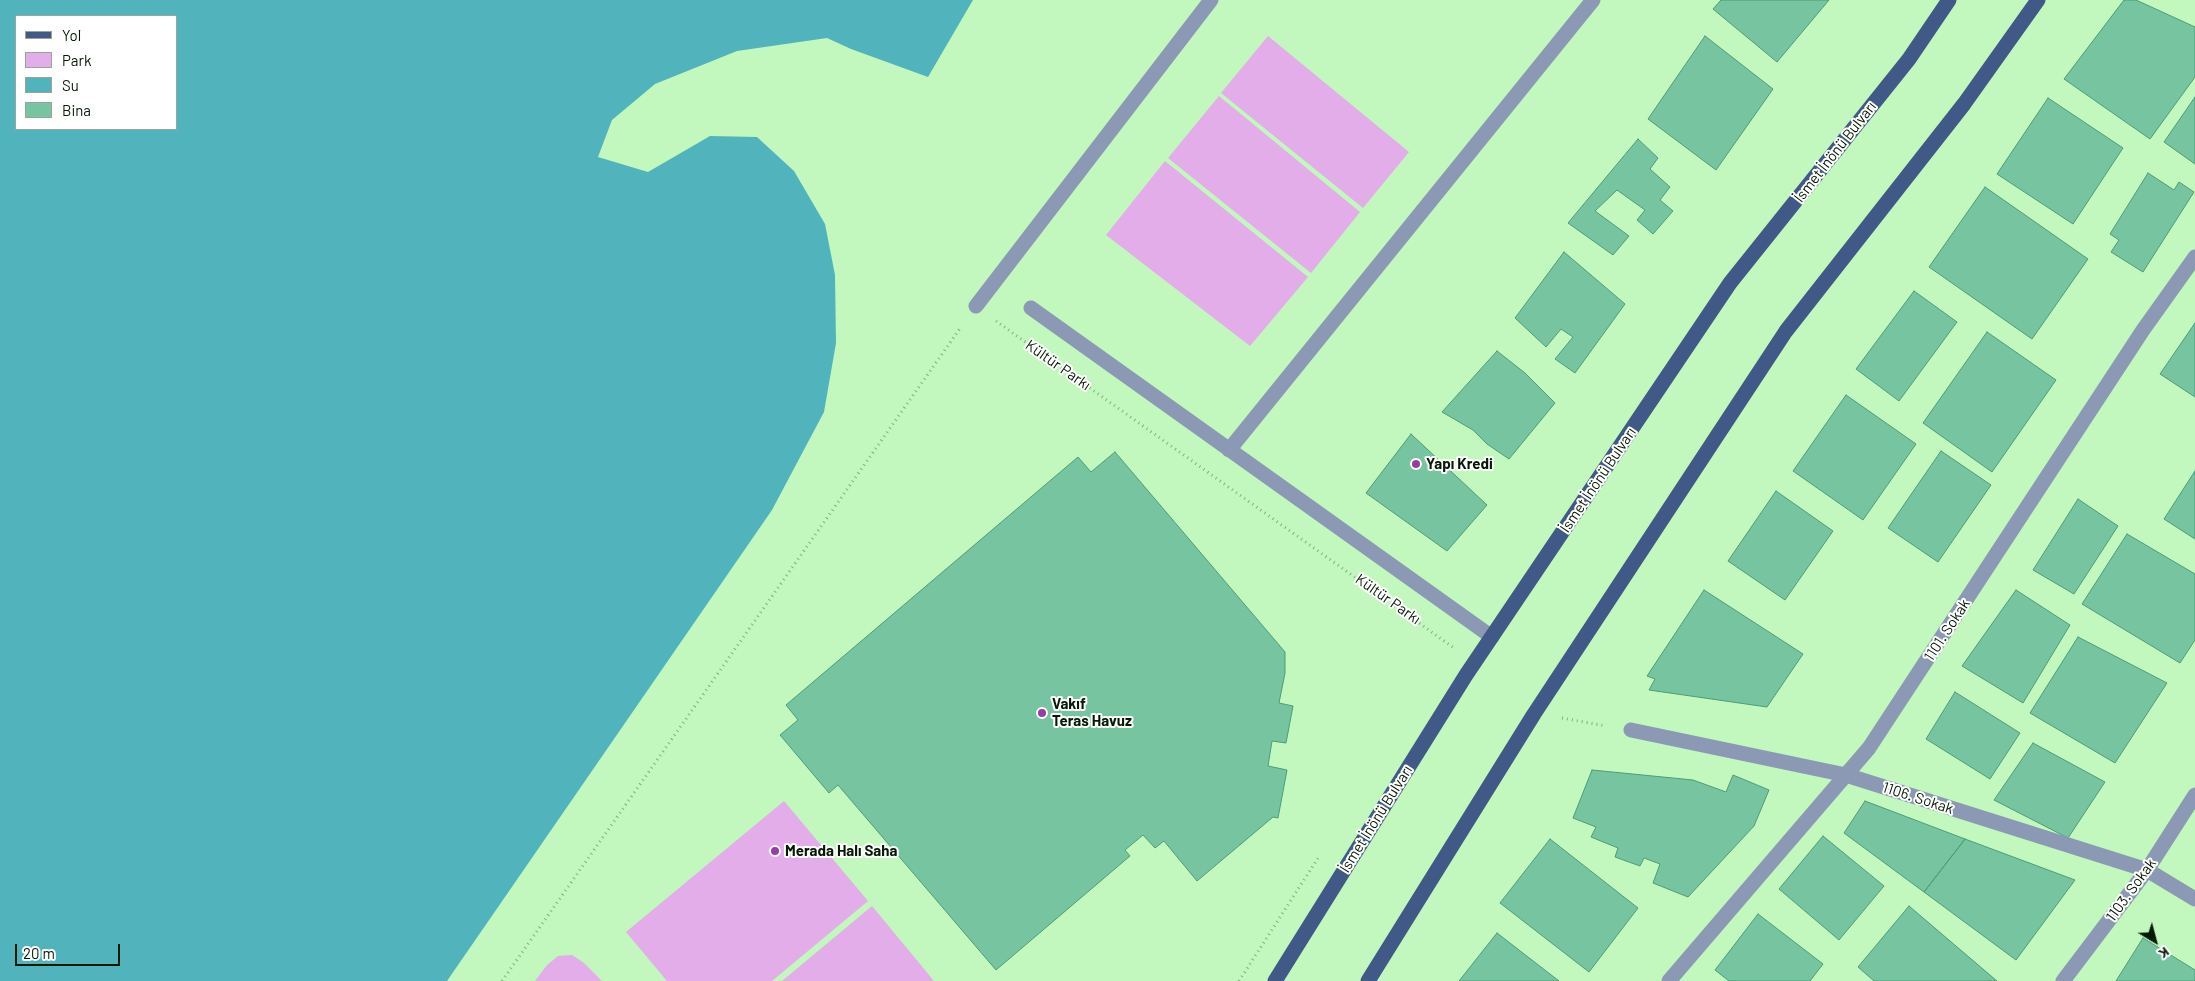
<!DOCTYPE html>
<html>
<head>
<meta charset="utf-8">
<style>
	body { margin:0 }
	#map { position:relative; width:2195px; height:981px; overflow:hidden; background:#c2f7bd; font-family:Barlow,sans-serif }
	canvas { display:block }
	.legend { position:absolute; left:15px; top:15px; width:162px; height:115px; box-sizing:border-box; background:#fff; border:1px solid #9ba39b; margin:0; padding:6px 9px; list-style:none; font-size:15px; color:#061905 }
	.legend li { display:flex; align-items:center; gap:10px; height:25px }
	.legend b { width:25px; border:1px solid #9ba39b }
	.north { position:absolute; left:2130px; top:916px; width:50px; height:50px; -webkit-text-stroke:4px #fff; paint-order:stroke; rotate:143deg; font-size:14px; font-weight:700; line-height:20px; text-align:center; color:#061905 }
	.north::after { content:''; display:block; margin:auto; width:18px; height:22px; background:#061905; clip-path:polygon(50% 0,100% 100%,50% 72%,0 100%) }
	.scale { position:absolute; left:15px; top:944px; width:105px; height:22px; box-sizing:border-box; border:2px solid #061905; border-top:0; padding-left:6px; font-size:15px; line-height:18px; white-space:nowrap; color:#061905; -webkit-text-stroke:4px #fff; paint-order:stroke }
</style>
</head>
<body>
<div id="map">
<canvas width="2195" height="981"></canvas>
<ul class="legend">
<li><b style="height:6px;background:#415987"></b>Yol</li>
<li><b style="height:14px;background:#e2ade9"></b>Park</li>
<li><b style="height:14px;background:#51b4bc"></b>Su</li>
<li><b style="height:14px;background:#77c5a0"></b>Bina</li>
</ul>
<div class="north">K</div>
<div class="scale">20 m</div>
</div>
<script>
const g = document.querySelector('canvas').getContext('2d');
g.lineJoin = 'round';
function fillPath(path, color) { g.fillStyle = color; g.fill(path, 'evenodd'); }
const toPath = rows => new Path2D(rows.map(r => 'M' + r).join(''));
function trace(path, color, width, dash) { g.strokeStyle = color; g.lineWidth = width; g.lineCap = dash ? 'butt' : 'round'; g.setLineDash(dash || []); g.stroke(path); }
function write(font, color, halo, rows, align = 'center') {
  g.font = font + ' Barlow,sans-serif'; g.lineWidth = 4; g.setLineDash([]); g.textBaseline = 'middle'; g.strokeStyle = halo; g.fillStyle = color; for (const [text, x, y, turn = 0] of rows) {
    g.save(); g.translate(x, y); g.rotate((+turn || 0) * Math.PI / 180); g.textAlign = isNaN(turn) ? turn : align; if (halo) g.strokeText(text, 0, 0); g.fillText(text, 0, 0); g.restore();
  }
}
const green = toPath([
	[1268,36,1409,152,1363,208,1221,93],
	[1219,96,1360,212,1311,273,1168,158],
	[1165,161,1308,277,1250,346,1106,235],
	[784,801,868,901,772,981,667,981,626,932],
	[872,906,934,981,782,981],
	[572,955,584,963,602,981,535,981,547,965,558,956]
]);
const water = toPath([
	[0,0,973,0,928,77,851,49,827,38,737,51,655,84,612,120,598,157,648,172,710,136,757,137,794,171,825,224,835,275,836,343,824,412,772,510,447,981,0,981],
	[16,16,176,16,176,129,16,129]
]);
const building = toPath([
	[1721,0,1829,0,1777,62,1713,9,1721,0],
	[2124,0,2136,0,2195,27,2195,77,2150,139,2064,79,2124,0],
	[1705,36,1773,89,1716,170,1648,119,1705,36],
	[2195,97,2195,164,2164,142,2195,97],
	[2048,98,2123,148,2073,224,1997,174,2048,98],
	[1638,139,1658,158,1650,169,1670,187,1660,200,1673,211,1653,234,1637,220,1645,210,1617,190,1595,211,1629,236,1613,255,1568,223,1638,139],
	[2148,173,2174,190,2179,182,2194,192,2143,272,2111,252,2119,240,2110,234,2148,173],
	[1985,187,2088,259,2032,339,1929,267,1985,187],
	[1564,252,1625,304,1575,373,1555,359,1573,337,1561,329,1546,347,1515,318,1564,252],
	[1914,291,1957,322,1899,401,1856,369,1914,291],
	[2195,323,2195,397,2160,374,2195,323],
	[1987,332,2056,380,1992,472,1923,423,1987,332],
	[1497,351,1525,373,1555,403,1509,459,1487,444,1473,430,1442,412,1497,351],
	[1846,395,1916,444,1863,520,1793,471,1846,395],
	[1411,434,1487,505,1447,551,1366,493,1411,434],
	[1941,451,1991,485,1938,562,1888,528,1941,451],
	[1115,452,1285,652,1285,673,1279,703,1293,706,1286,743,1272,741,1268,766,1287,770,1278,818,1273,817,1197,881,1164,841,1155,848,1143,835,1125,850,1130,856,996,970,838,785,829,793,780,735,798,720,786,705,1078,457,1091,472,1115,452],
	[2195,471,2195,539,2164,519,2195,471],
	[1776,491,1833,531,1785,600,1728,561,1776,491],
	[2078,499,2118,526,2074,594,2033,570,2078,499],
	[2127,534,2195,574,2195,640,2180,663,2082,604,2127,534],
	[1704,590,1803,654,1767,707,1649,690,1655,679,1647,676,1704,590],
	[2016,590,2070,625,2023,703,1962,666,2016,590],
	[2078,637,2167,683,2115,763,2030,713,2078,637],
	[1955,692,2020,733,1990,779,1926,739,1955,692],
	[2033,743,2105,782,2068,838,1994,800,2033,743],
	[1592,770,1693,780,1726,792,1733,775,1769,790,1754,826,1688,897,1653,883,1660,864,1644,858,1640,866,1615,857,1618,848,1591,837,1596,827,1573,818,1592,770],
	[1865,801,1965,839,1924,892,1844,833,1865,801],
	[1823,836,1884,886,1839,940,1779,889,1823,836],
	[1550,839,1638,908,1589,972,1500,903,1550,839],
	[1965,839,2075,880,2016,960,1924,892,1965,839],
	[1909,906,1997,981,1874,981,1858,967,1909,906],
	[1758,914,1823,964,1810,981,1729,981,1715,970,1758,914],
	[1497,933,1559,981,1459,981,1497,933],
	[2143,938,2195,970,2195,981,2116,981,2143,938]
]);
const path = toPath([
	[996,321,1454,648],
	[1562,718,1606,726],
	[502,981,961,327],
	[1239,981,1320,855]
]);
const street = toPath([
	[976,306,1211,0],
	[1031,308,1492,637],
	[1229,450,1593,0],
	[1631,730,1846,775,2147,870,2195,899],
	[1669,981,1869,748,2143,330,2195,257],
	[2063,981,2147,870,2195,795]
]);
const primary = toPath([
	[1275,981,1466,675,1730,283,1909,59,1949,0],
	[1368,981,1534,714,1786,331,1964,104,2038,0]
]);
const markers = [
	[1416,464,5,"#983ca5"],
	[1042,713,5,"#983ca5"],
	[775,851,5,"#983ca5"]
];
const streetNames = [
	["İsmet İnönü Bulvarı",1835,152,-52],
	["Kültür Parkı",1058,365,35],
	["İsmet İnönü Bulvarı",1598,480,-56],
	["Kültür Parkı",1388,599,35],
	["1101. Sokak",1947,630,-57],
	["1106. Sokak",1918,798,18],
	["İsmet İnönü Bulvarı",1376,819,-58],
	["1103. Sokak",2131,890,-54]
];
const poiNames = [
	["Yapı Kredi",1426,464],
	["Vakıf",1052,704],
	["Teras Havuz",1052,721],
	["Merada Halı Saha",785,851]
];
fillPath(green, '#e2ade9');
fillPath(water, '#51b4bc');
fillPath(building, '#77c5a0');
trace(building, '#4d9b78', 1);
trace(path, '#85af81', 3, [1, 4]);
trace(street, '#8b99b4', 15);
trace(primary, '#415987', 15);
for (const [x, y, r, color] of markers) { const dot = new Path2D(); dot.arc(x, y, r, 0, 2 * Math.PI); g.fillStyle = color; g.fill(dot); trace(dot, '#fff', 2); }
write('15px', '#061905', '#fff', streetNames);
write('bold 15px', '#061905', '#fff', poiNames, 'left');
</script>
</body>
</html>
